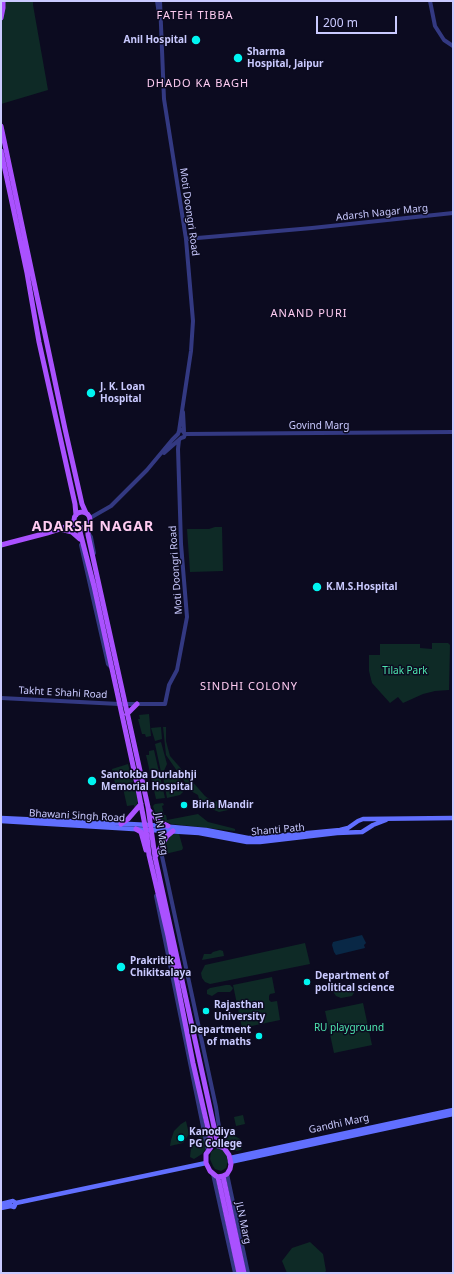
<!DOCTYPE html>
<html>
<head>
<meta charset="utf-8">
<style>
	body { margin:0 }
	#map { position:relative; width:454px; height:1274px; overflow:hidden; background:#0c0b20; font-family:"Noto Sans",sans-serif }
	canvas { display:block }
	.frame { position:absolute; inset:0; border:2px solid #cacaff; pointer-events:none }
	.scale { position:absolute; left:316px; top:16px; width:81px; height:18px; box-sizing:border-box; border:2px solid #cacaff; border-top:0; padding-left:5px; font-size:12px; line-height:14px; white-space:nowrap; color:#cacaff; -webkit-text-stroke:3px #0c0b20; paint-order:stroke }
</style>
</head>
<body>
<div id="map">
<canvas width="454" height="1274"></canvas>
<div class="frame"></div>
<div class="scale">200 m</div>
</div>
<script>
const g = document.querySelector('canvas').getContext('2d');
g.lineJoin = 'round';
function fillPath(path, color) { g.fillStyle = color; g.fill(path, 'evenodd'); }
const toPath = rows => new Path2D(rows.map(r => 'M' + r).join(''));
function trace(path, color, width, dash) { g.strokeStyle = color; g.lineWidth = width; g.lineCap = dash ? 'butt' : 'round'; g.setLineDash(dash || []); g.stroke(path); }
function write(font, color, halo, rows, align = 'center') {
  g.font = font + ' "Noto Sans",sans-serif'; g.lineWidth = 3; g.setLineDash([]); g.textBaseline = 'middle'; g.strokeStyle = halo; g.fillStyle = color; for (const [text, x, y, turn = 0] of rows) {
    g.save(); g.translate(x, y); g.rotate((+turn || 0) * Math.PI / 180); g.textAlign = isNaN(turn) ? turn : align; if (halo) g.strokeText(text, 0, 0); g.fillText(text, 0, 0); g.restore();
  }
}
const green = toPath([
	[1,1,33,1,33,5,48,90,1,104],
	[215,527,222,527,223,571,190,572,187,529,209,529],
	[432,643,448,643,450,645,449,690,435,691,423,694,403,703,398,697,390,703,372,683,369,671,369,655,380,655,380,644,420,644,420,648,432,649],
	[149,714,151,736,146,737,145,734,142,734,138,719,140,719,139,715],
	[161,727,162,739,155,741,151,728],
	[163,727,166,727,166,741,170,756,205,796,212,801,223,802,228,810,219,812,204,806,200,803,198,795,191,791,166,755],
	[161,742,167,764,163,773,161,772,155,744],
	[154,750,165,798,156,799,146,755,149,755,149,751],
	[128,764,133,782,123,786,120,785,118,783,115,783,112,769],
	[172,772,175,773,182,783,183,792,180,795,167,798,163,777],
	[131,787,135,788,138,801,135,809,134,805,127,806,123,788],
	[163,803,164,805,162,806,164,815,166,815,167,820,198,814,208,822,232,828,235,829,235,831,172,824,163,821,158,818,155,812,153,806,155,804],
	[172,834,179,834,183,848,182,850,165,854,163,846],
	[305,943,310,964,210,984,205,982,202,978,201,973,205,965],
	[220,950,223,951,224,956,202,960,204,954,211,954,213,952],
	[272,977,275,993,270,994,269,996,269,1000,271,1002,277,1001,280,1020,242,1028,233,985],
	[352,983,355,984,356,989,352,996,341,998,336,996,332,990,334,988],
	[226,985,230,985,233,988,232,990,230,992,218,992,212,996,207,994,207,990,210,988],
	[363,1003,372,1045,334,1053,325,1011],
	[243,1115,245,1124,236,1126,234,1117],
	[186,1121,189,1134,183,1143,170,1146,171,1140,174,1131,181,1124],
	[228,1132,240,1139,243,1145,241,1150,236,1151,228,1146,221,1135,223,1133],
	[204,1135,206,1148,202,1154,194,1159,190,1157,191,1148,199,1137],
	[216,1148,222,1149,226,1153,228,1161,226,1168,221,1171,215,1169,213,1166,210,1159,211,1152],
	[310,1242,323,1254,326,1271,324,1273,287,1273,282,1261,292,1248]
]);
const water = toPath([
	[362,935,366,943,364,945,365,948,336,955,334,952,332,945,333,942]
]);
const tertiary = toPath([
	[157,1,159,14,161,19],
	[160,1,164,99,186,239,193,321,191,351,179,431],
	[430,1,435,26,444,40,453,46],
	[186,239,312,228,453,213],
	[183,412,184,431],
	[185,434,453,432],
	[164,453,181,438,184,437,185,434],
	[90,518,111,506,147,470,172,440,178,434,179,431,182,430,185,434],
	[88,533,91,537,94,553],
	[81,545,108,664,112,668],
	[1,698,119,704,165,704,169,685,177,670,187,617,181,544,178,449,179,440],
	[160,847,216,1107,219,1127,216,1135],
	[156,896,208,1151],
	[213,1174,235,1273],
	[227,1174,248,1273]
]);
const secondary = toPath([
	[1,818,150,825,206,830,248,838,255,838,340,830,348,828,358,821,363,819,453,818],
	[1,821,199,833,247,842,260,842,337,833,362,832,373,825,386,820],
	[230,1158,453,1110],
	[230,1162,453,1114],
	[1,1204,13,1201,16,1203],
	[1,1208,11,1206,14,1207,16,1203,206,1163]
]);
const primary = toPath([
	[1,18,3,8,3,1],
	[1,126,65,429,82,504,86,513],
	[1,151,27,273,39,342,75,504,76,515],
	'74 520a8 8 0 1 1 16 0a8 8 0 1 1-16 0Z',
	[88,526,88,535,148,807,155,857,218,1145],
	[79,528,94,586,137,784,147,836,149,855,168,936,193,1063,212,1146],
	[60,529,72,532,80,539],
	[1,545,47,533,75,524],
	[127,714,137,704],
	[149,810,158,821,168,826],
	[121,824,128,819,141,804],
	[136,829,141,832,146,850],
	[155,857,167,836,173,831],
	[215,1145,224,1148,229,1155,231,1164,230,1169,227,1174,223,1176,218,1177,216,1176,210,1171,206,1163,206,1154,212,1146,215,1145],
	[223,1176,244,1273],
	[218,1177,239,1273]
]);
const markers = [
	[196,40,5,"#00f5f1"],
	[238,58,5,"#00f5f1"],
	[91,393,5,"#00f5f1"],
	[317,587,5,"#00f5f1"],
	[92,781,5,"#00f5f1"],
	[184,805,4,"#00f5f1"],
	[121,967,5,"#00f5f1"],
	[307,982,4,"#00f5f1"],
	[206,1011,4,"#00f5f1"],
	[259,1036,4,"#00f5f1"],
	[181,1138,4,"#00f5f1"]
];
const poiNames = [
	["Anil Hospital",187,40,"right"],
	["Sharma",247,52],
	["Hospital, Jaipur",247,64],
	["J. K. Loan",100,387],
	["Hospital",100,399],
	["K.M.S.Hospital",326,587],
	["Santokba Durlabhji",101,775],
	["Memorial Hospital",101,787],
	["Birla Mandir",192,805],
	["Prakritik",130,961],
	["Chikitsalaya",130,973],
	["Department of",315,976],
	["political science",315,988],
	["Rajasthan",214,1005],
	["University",214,1017],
	["Department",251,1030,"right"],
	["of maths",251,1042,"right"],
	["Kanodiya",189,1132],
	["PG College",189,1144]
];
const streetNames = [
	["Moti Doongri Road",189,212,82],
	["Adarsh Nagar Marg",382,213,-6],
	["Govind Marg",319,426],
	["Moti Doongri Road",176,570,-94],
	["Takht E Shahi Road",63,693,3],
	["Bhawani Singh Road",77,816,3],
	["Shanti Path",278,830,-5],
	["JLN Marg",161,834,81],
	["Gandhi Marg",339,1124,-12],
	["JLN Marg",243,1223,78]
];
const parkNames = [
	["Tilak Park",405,671],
	["RU playground",349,1028]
];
const neighbourhoodNames = [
	["FATEH TIBBA",195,16],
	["DHADO KA BAGH",198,84],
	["ANAND PURI",309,314],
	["SINDHI COLONY",249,687]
];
const districtNames = [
	["ADARSH NAGAR",93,527]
];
fillPath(green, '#0e2a26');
fillPath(water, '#092846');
trace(tertiary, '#333982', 4);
trace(secondary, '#616fff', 4.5);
trace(primary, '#aa51ff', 5);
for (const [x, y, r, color] of markers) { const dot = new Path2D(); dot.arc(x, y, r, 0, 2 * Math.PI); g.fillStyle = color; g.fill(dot); trace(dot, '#0c0b20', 1.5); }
write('bold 10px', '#cacaff', '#0c0b20', poiNames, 'left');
write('10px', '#cacaff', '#0c0b20', streetNames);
write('10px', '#4ee6af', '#0c0b20', parkNames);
g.letterSpacing = '1px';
write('11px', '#ffccf2', '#0c0b20', neighbourhoodNames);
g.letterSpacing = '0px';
g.letterSpacing = '1px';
write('bold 14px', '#ffccf2', '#0c0b20', districtNames);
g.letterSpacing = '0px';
</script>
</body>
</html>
